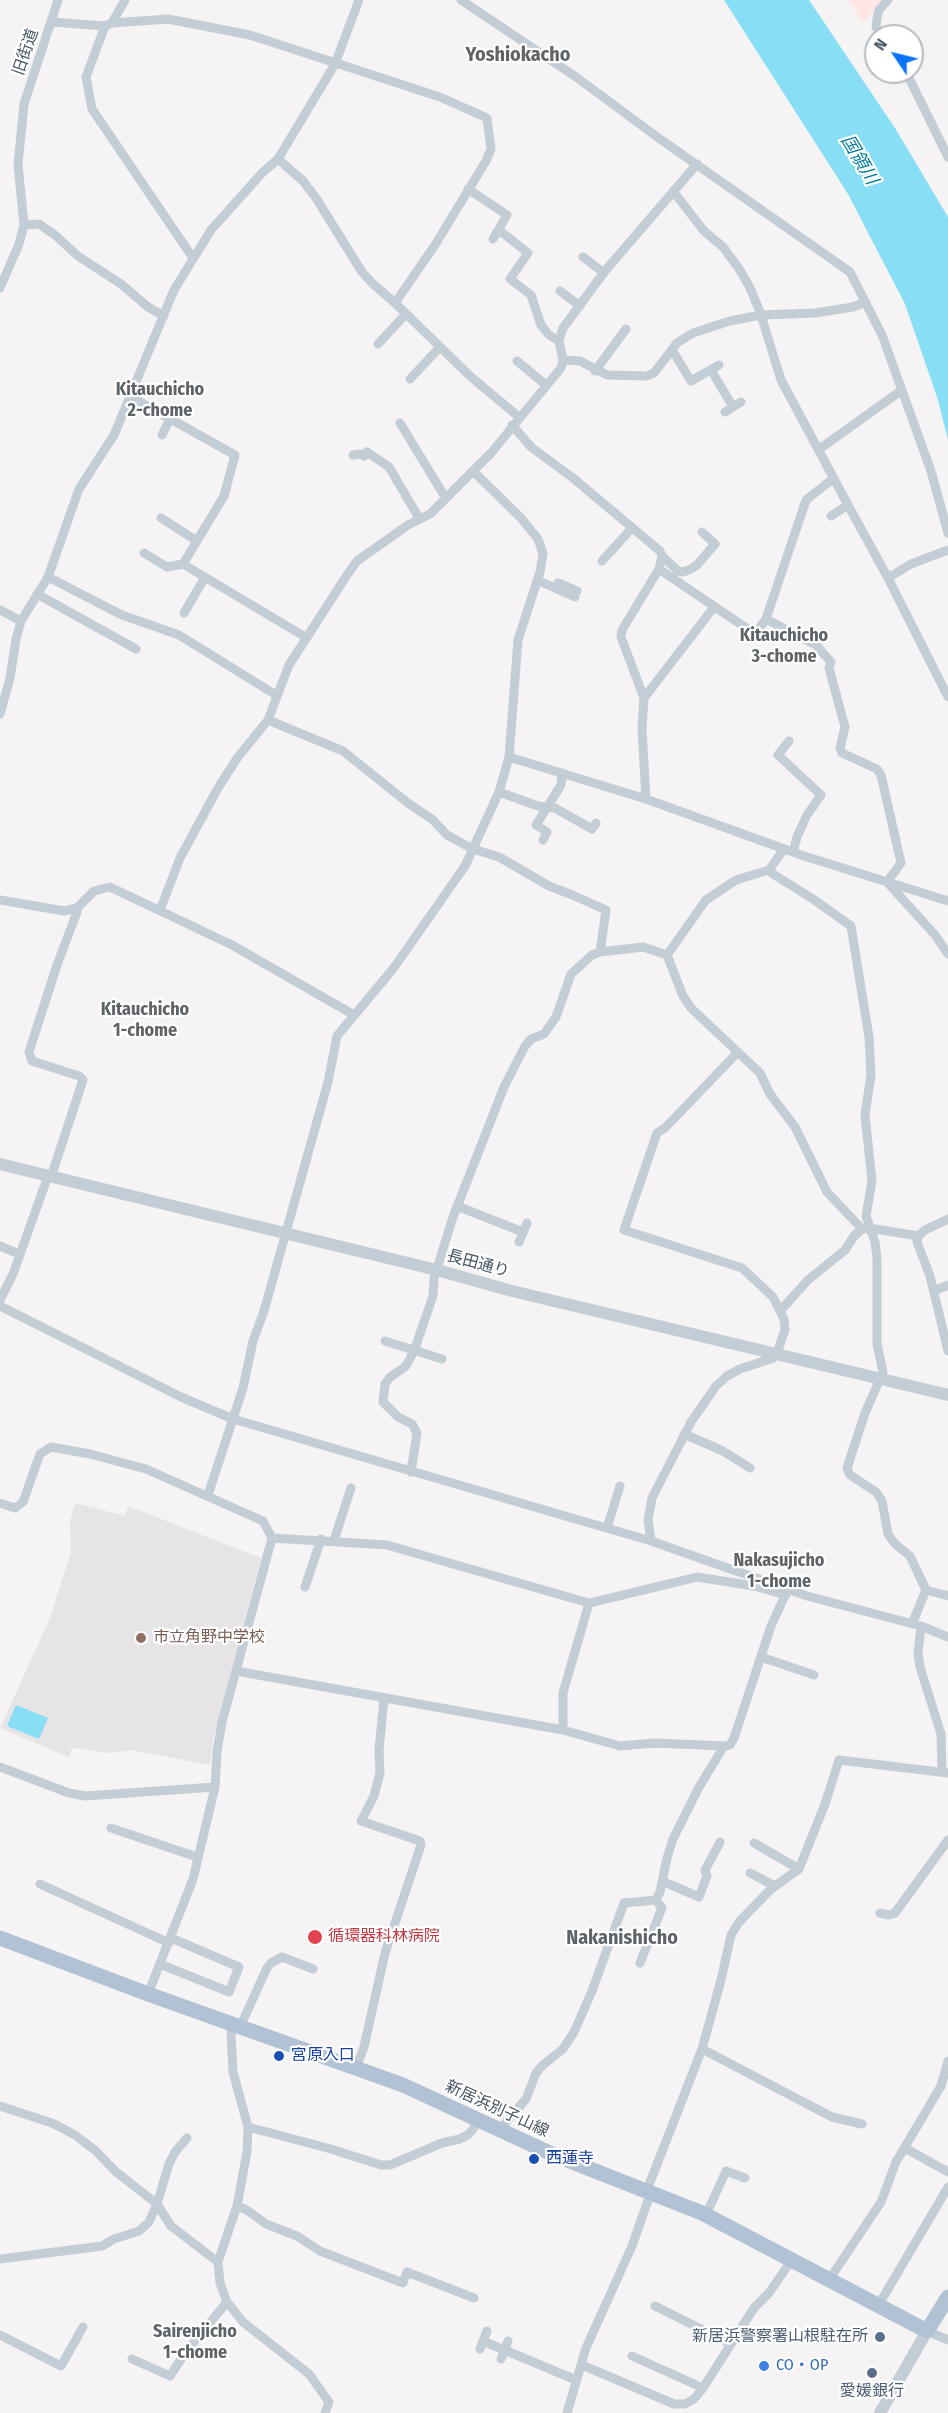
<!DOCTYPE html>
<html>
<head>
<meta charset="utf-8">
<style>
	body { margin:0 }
	#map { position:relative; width:948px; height:2413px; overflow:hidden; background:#f5f3f3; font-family:"Fira Sans Condensed",sans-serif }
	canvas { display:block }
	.north { position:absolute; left:864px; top:24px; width:60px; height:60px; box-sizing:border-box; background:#fff; border:2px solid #b6bbc0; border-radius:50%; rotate:305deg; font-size:16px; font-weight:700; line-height:24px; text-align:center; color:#485662 }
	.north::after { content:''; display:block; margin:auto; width:21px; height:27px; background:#0a73f8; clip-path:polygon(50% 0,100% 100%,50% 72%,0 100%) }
</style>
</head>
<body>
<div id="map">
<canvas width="948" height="2413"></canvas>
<div class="north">N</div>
</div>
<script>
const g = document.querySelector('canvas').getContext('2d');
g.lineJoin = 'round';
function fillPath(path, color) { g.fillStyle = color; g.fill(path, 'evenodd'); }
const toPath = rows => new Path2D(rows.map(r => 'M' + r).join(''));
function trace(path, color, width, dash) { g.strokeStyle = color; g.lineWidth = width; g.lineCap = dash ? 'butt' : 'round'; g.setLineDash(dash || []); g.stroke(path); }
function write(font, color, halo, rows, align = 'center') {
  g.font = font + ' "Fira Sans Condensed","Noto Sans JP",sans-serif'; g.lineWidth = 4.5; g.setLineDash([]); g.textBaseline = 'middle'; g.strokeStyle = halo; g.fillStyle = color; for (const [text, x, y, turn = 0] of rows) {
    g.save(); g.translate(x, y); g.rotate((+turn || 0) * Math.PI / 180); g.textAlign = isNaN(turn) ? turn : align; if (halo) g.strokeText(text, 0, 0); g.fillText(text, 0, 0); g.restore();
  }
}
const education = toPath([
	[75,1503,125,1516,128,1506,261,1558,213,1739,210,1765,131,1750,110,1753,72,1748,69,1757,0,1728,50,1618,71,1552,70,1522]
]);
const medical = toPath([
	[848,0,883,0,864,23]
]);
const water = toPath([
	[724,0,809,0,895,128,948,217,948,440,938,400,905,304,848,194],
	[16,1705,48,1718,39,1739,7,1726]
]);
const minor = toPath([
	[461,0,576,77,660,139,850,272,882,335,931,471,948,533],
	[52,22,105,26,112,23,168,19,250,35,440,97,487,118,491,149,486,161,435,245,395,303],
	[112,23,125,0],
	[105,26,86,77,92,109,193,258],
	[883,36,876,27,877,19,879,10,888,0],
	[906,72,948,157],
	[278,159,303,181,316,198,362,272,372,283,395,303,471,377,519,417],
	[468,189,507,215,493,239],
	[673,191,704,231,723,247,740,270,750,288,760,312,781,380,848,505,831,516],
	[24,225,39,224,55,235,78,256,121,284,148,307,164,316],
	[499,230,528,253,510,279,531,295,541,325,549,335,559,341],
	[583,257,604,273],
	[0,288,19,244,24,225,18,165,24,104,58,0],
	[560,291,580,306],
	[378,344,406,314],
	[672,350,691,381,719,365],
	[563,360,580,361,607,375,646,376,654,373,677,343,693,333,730,321,761,315,815,313,853,307,866,302],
	[517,361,546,385],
	[711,370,733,407],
	[595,371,626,329],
	[410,379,440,347],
	[131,397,235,455,224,496,183,564,307,638],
	[725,412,741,402],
	[400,423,445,497],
	[512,425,531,447,573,478,660,551,662,556,659,569],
	[162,435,170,419],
	[818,450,902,390],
	[353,455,360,454,364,456,367,452,389,467,419,518],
	[848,505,888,578,911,564,948,550],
	[161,518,197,541],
	[144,553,167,567,183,564],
	[662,556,678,571,683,572,691,569,697,565,715,544,702,532],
	[602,561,632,528],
	[48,577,122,615,179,635,276,695],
	[888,578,948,697],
	[537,580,575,597],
	[558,583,577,591],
	[37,594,136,649],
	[0,610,21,621],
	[184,613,205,577],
	[766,619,816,645,831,662,829,668,845,727,840,748,842,753,877,769,881,775,901,863,887,882,935,935,948,954],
	[644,698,621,637,622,630,659,569,755,634,766,619,806,500,834,478],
	[0,714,10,678,16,639,21,621,48,577,79,489,114,435,174,290,211,230,262,173,278,159,335,64,359,0],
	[268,720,343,751,408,803,433,820,447,835,473,849,499,857,549,886,570,894,606,910,600,952],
	[789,741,778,755,821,795,807,815,797,837,793,852],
	[509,757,646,799,801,855,948,901],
	[499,792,538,806,555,808,592,829,596,823],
	[646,799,642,729,644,698,714,607],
	[543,840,547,832,536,825,561,785,562,773],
	[769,870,773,874,813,899,851,926,869,1037,871,1075,865,1115,872,1181,866,1216,875,1242,877,1258,877,1344,883,1372,865,1413,847,1468,850,1475,876,1492,882,1501,888,1534,895,1544,910,1556,926,1590,912,1624],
	[0,900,64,911,77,908,94,891,110,887,232,945,354,1015],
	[160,910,180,858,218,788,238,757,268,720,289,665,347,575,357,561,408,525,430,514,491,453,561,368,563,360,559,341,563,328,605,271,697,164],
	[667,955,683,996,691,1008,760,1073,770,1094,795,1127,827,1192,862,1229],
	[51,1177,83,1080,79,1076,32,1061,29,1052,57,965,77,912,77,908],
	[457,1206,523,1232],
	[948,1219,925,1230,918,1236,917,1242,930,1276,948,1351],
	[519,1242,527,1223],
	[0,1246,19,1254],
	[934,1291,948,1285],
	[0,1300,13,1274,48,1176],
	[0,1306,181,1397,233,1419,651,1541,807,1596,921,1626,948,1637],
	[781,1310,808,1280,845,1250,854,1236,862,1229,869,1228,918,1236],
	[385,1341,442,1359],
	[684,1434,723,1451,750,1468],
	[411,1472,417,1433,412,1424,398,1417,383,1402,385,1384,389,1378,406,1366,414,1351,433,1296,434,1278,453,1217,504,1087,525,1046,531,1039,544,1034,556,1017,571,974,592,955,600,952,643,947,667,955,706,900,736,880,769,870,784,849],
	[208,1495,243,1388,253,1341,264,1311,328,1082,337,1036,393,969,465,866,499,792,509,757,518,640,540,572,543,554,538,539,521,518,473,471],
	[0,1503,15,1508,23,1502,40,1454,51,1447,90,1454,146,1469,263,1521,272,1538,387,1545,589,1603,697,1577,754,1586,786,1595],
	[607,1528,620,1486],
	[334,1540,351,1488],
	[651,1541,648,1520,652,1498,691,1422,716,1386,727,1376,740,1369,773,1358,777,1353,785,1330,784,1319,773,1297,742,1268,624,1230,657,1133,665,1128,738,1052],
	[305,1587,321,1539],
	[926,1590,948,1596],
	[921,1626,918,1653,920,1667,941,1734,942,1772],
	[761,1657,814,1675],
	[236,1671,563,1730,620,1746,654,1743,724,1746],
	[563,1730,563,1693,589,1603],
	[0,1767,69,1793,85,1796,215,1787],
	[111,1828,197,1857],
	[754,1843,799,1869],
	[750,1873,775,1886],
	[662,1881,699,1897,707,1876,705,1870,720,1842],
	[40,1884,169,1943],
	[880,1913,889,1915,895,1913,948,1840],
	[640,1963,662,1908,656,1900],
	[160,1964,229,1992,239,1967,171,1938],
	[148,1994,193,1879,215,1787,217,1751,222,1722,272,1538],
	[234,2025,231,2033,233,2072,248,2127,247,2152,237,2206,218,2262,220,2283,227,2302,243,2322,309,2374,329,2402,325,2413],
	[240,2027,267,1968,271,1963,282,1957,313,1969],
	[702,2049,832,2117,862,2124],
	[356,2068,364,2047,385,1953,421,1845,420,1841,361,1821,374,1796,380,1773,379,1750,384,1699],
	[0,2106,52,2123,75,2135,96,2151,115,2171,157,2204,171,2226,218,2262],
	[248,2127,331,2149,381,2165,390,2165,442,2143,460,2139,469,2134,480,2120],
	[500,2129,526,2099,536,2073,543,2065,563,2049,574,2032,592,1991,624,1903,656,1900,660,1892,667,1858,673,1839,698,1789,724,1746,730,1745,734,1738,771,1626,787,1591],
	[905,2148,948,2172],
	[647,2190,702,2049,721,1980,731,1935,739,1922,771,1889,799,1869,825,1804,839,1760,948,1773],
	[237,2206,247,2210,266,2224,297,2236,320,2251,403,2283,407,2272,474,2298],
	[706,2215,726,2171,745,2178],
	[0,2259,102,2246,114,2239,139,2231,149,2222,157,2204,169,2164,175,2152,187,2138],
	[829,2280,881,2202,896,2162,941,2086,948,2061],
	[655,2306,731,2344],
	[878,2306,948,2187],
	[927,2331,948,2340],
	[0,2335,61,2366,83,2327],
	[483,2341,576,2380],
	[480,2349,487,2331],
	[632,2356,703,2388],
	[132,2359,170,2376,185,2353,227,2302],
	[501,2359,508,2341],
	[582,2365,674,2404,685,2404,694,2399,703,2388,754,2308,769,2293,791,2261],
	[567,2413,586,2348,632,2246,651,2192]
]);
const tertiary = toPath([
	[0,1164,437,1270,512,1291,948,1395],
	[880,2413,927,2331]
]);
const primary = toPath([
	[0,1938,148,1994,403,2085,552,2154,702,2213,927,2331,948,2297]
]);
const markers = [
	[141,1638,6,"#8d6e63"],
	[315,1937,8,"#e0444e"],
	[279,2056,6,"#1a4fb4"],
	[534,2159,6,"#1a4fb4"],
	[880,2337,6,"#5c6f8a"],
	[764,2366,6,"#3f7fe0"],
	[872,2373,6,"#5c6f8a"]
];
const streetNames = [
	["旧街道",26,52,-71],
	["長田通り",478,1264,15],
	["新居浜別子山線",497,2109,25]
];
const educationNames = [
	["市立角野中学校",153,1638]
];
const healthNames = [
	["循環器科林病院",328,1937]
];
const transitNames = [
	["宮原入口",291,2056],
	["西蓮寺",546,2159]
];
const serviceNames = [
	["新居浜警察署山根駐在所",868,2337],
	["愛媛銀行",872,2392,"center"]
];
const shopNames = [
	["CO・OP",776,2366]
];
const waterNames = [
	["国領川",859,160,59]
];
const neighbourhoodNames = [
	["Kitauchicho",160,390],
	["2-chome",160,411],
	["Kitauchicho",784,636],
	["3-chome",784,657],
	["Kitauchicho",145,1010],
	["1-chome",145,1031],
	["Nakasujicho",779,1561],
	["1-chome",779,1582],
	["Sairenjicho",195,2332],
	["1-chome",195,2353]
];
const quarterNames = [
	["Yoshiokacho",518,55],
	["Nakanishicho",622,1938]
];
fillPath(education, '#e6e4e5');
fillPath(medical, '#fee6e4');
fillPath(water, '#88dff5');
trace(minor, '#c3cdd5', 9);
trace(tertiary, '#c3cdd5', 12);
trace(primary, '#b0c2d3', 15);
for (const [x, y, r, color] of markers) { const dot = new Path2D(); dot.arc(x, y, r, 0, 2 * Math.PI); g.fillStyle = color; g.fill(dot); trace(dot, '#fff', 2); }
write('16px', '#485662', '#fff', streetNames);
write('16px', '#785e54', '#fff', educationNames, 'left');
write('16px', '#be3a42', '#fff', healthNames, 'left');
write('16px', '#164399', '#fff', transitNames, 'left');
write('16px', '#4e5e75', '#fff', serviceNames, 'right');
write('16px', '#366cbe', '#fff', shopNames, 'left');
write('italic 18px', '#037c9b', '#fff', waterNames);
write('bold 18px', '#5e6368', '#fff', neighbourhoodNames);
write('bold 20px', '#5e6368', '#fff', quarterNames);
</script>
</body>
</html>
